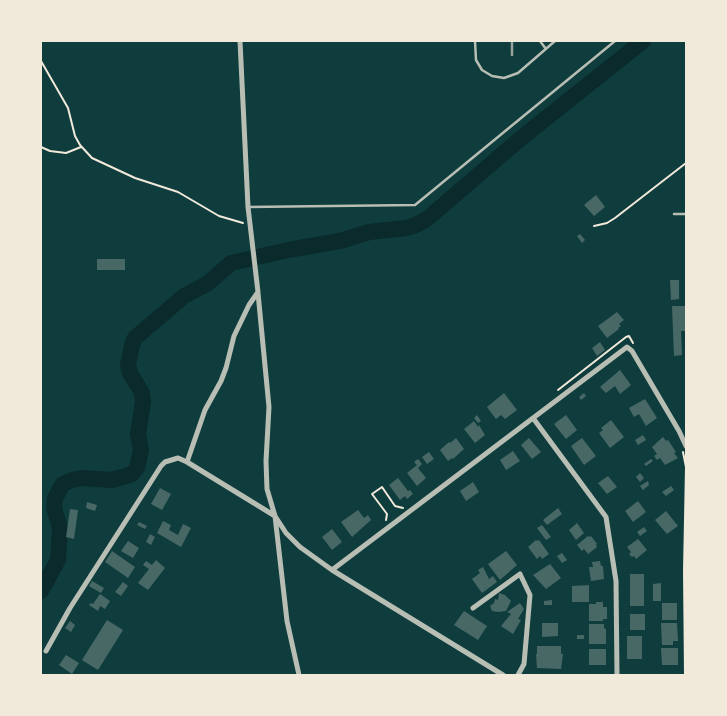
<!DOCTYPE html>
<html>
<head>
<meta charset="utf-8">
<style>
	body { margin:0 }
	#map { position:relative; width:727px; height:716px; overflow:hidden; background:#0f3d3e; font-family:Poppins,sans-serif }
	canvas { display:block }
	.frame { position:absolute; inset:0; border:42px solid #f1e9da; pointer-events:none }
</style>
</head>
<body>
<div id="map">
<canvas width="727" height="716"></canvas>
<div class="frame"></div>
</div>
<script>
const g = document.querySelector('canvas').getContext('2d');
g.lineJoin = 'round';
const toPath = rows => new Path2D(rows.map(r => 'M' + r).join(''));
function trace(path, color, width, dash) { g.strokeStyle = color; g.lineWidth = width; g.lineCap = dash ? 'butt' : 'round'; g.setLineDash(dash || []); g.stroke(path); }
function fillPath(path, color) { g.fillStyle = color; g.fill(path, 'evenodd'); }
const river = toPath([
	[41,591,58,560,60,528,54,508,55,498,63,484,72,480,82,478,112,480,132,474,137,468,141,450,138,434,143,402,142,393,130,373,128,365,132,345,135,338,184,296,207,284,231,263,288,250,340,241,369,232,406,228,416,225,427,219,520,139,643,41]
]);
const building = toPath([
	[596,195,605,207,594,216,584,205],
	[580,234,585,240,582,243,577,236],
	[97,259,125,259,125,270,97,270],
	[670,280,679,280,679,299,671,300],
	[672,306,685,306,686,331,681,331,682,355,674,356],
	[617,312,624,320,619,324,621,326,618,328,619,329,607,338,598,326],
	[600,342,605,350,597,356,592,348],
	[620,370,631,385,620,394,615,386,606,393,600,387],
	[504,393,517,410,505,419,501,415,496,419,487,407],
	[584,393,586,396,581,400,579,397],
	[645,399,657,418,646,426,639,414,634,417,629,408],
	[477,415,481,421,478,423,474,418],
	[566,415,577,430,566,439,554,424],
	[611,420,624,437,610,448,599,433,603,430,601,428],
	[474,421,478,427,479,425,485,435,475,443,464,429],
	[643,435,646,440,638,445,635,440],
	[663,437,666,441,668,440,676,452,674,453,678,458,665,465,660,458,657,460,654,456,657,454,652,447],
	[456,438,464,449,453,459,452,458,448,461,440,450,449,442,450,443],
	[529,438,541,452,532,459,521,445],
	[582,438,596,456,584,465,571,446],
	[513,451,520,461,506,470,500,460],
	[429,452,434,459,427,464,422,457],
	[418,459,422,464,418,468,426,478,417,486,407,473,417,465,414,462],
	[651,459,653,461,646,466,644,464],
	[640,473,644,478,640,482,636,477],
	[608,476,617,487,607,494,598,483],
	[398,478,408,491,410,490,413,494,407,499,405,496,400,500,389,485],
	[648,481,649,485,643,490,640,486],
	[473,482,479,492,466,501,460,491],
	[671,486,674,490,666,496,662,492],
	[160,488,171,494,162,510,151,504],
	[638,501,646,512,633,522,625,511],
	[87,502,97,505,95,511,86,508],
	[558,508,562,514,547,525,543,520],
	[70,509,78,510,74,539,66,537],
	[358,510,364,518,368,515,371,520,352,537,341,522],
	[666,511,678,526,667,534,655,520],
	[163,521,171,525,169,530,178,535,183,524,191,528,181,547,157,533],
	[139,522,147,526,145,529,137,525],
	[577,523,584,533,576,540,569,530],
	[542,525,551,537,546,540,537,528],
	[644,527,647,531,640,536,637,532],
	[332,529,342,542,332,550,322,537],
	[150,534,155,537,151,545,146,542],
	[588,536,590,537,591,536,597,544,596,545,597,547,588,554,584,549,582,551,577,545],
	[638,539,647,550,636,559,634,556,632,557,629,554,631,552,627,547],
	[536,540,537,541,539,540,549,554,542,559,540,556,537,559,528,547],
	[128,541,139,548,133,558,121,551],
	[112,551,135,567,128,578,105,562],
	[506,551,517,565,500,580,488,564],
	[562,553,567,560,562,563,557,556],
	[156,560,165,568,148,590,138,583,149,569,143,565,146,561,152,565],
	[600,561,601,566,603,566,604,579,591,581,589,567,593,567,592,562],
	[550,564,561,578,546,589,533,575],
	[483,567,489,579,493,576,497,582,482,593,472,579,480,573,478,570],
	[630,574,644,574,644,606,630,606],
	[92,581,104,588,101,593,89,586],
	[123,582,128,586,121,596,115,592],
	[661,583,661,601,653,601,653,584],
	[589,585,589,602,572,602,572,586],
	[499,593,505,595,511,601,506,611,498,612,492,611,490,606,494,603,495,599,498,600],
	[100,594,110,601,105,609,100,606,98,611,89,605,91,603,93,604],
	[552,600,552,605,544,605,544,601],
	[596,602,603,602,603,607,607,607,607,619,603,619,603,621,589,621,589,604,596,604],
	[520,603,524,609,518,619,521,620,513,634,501,626,511,614,507,612],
	[662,603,677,603,677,620,662,620],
	[464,611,487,626,478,640,454,625],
	[630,614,645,614,645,630,630,630],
	[107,620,123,630,98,670,82,660],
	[70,621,75,625,71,632,65,628],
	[542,623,558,623,558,636,542,637],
	[661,623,677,623,678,641,673,641,673,645,662,645],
	[589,624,604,624,604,628,606,629,606,644,589,644],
	[577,635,584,635,584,639,577,639],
	[627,636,642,636,642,659,627,659],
	[537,646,561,646,561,654,563,654,561,669,537,668,536,654,537,654],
	[661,648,678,648,678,665,662,665],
	[589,649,606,649,606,665,589,665],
	[66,655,79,663,72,674,59,665]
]);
const path = toPath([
	[41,61,68,108,75,136,80,145,92,158,135,178,178,192,219,216,243,223],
	[41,147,50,151,66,153,81,147],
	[594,226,607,223,615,218,686,163],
	[558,390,626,337,629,336,633,343],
	[683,452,686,467,684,571,685,675],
	[386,520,387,514,372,494,382,487,395,506,403,508]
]);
const service = toPath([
	[475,41,476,60,482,70,492,76,504,78,518,73,555,41],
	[540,41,546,49],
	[248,207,415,205,615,41],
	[674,214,686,214]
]);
const minor = toPath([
	[258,293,269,407,266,461,267,489,275,516,287,621,299,675],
	[533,418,606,517,616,581,617,675],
	[187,462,205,410,221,381,226,368,234,336,249,305,258,292,248,207,240,41],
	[332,570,627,347,632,351,679,431,686,446],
	[473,608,520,574,530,595,524,664,518,675],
	[46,651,70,608,161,466,165,462,178,458,187,462,275,516,286,533,300,547,332,570,503,675]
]);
const rail = toPath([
	[512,41,512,55]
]);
trace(river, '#0a2a2b', 16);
fillPath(building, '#486865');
trace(path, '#f1e9da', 2);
trace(service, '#b8beb3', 2.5);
trace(minor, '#b8beb3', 5);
trace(rail, '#97a49c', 2.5);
</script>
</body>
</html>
